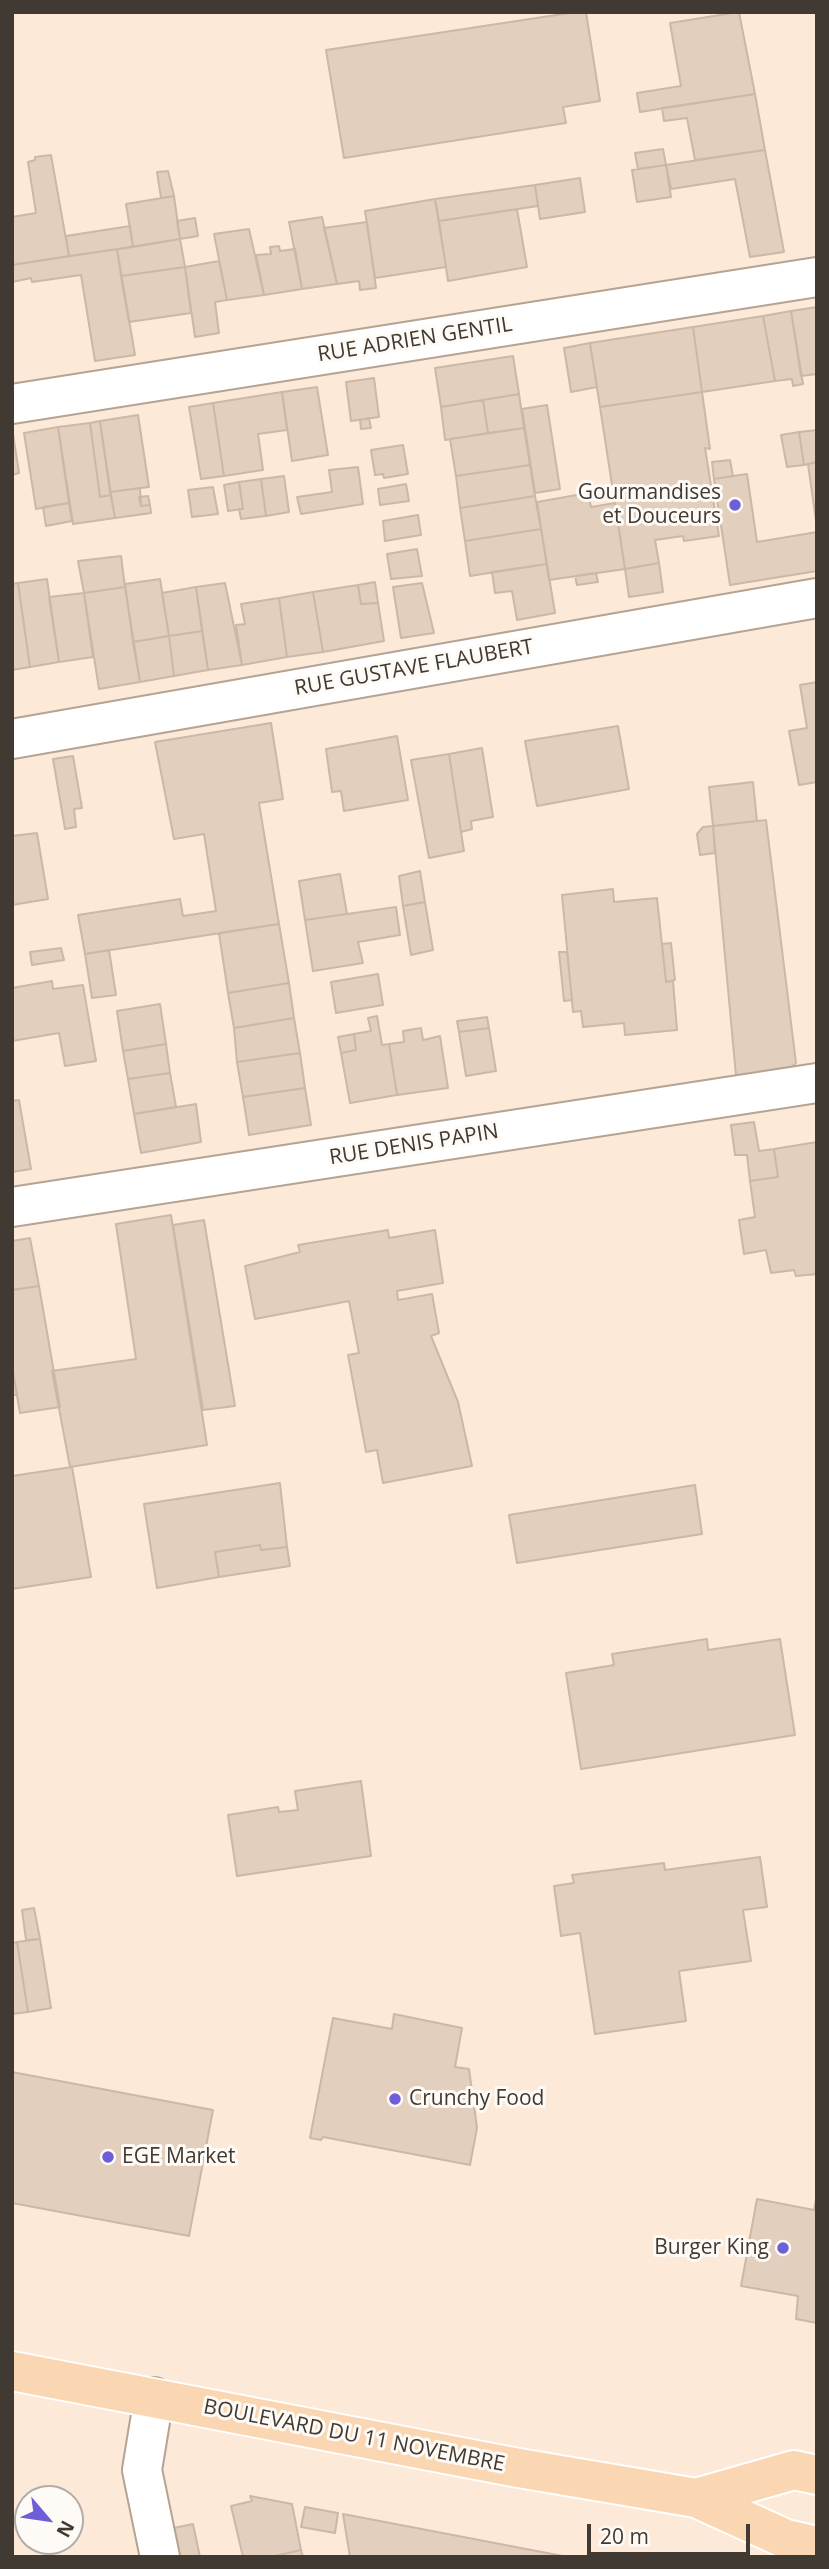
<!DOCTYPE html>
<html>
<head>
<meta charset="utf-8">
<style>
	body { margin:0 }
	#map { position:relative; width:829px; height:2569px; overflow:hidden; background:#fde9d7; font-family:"Open Sans",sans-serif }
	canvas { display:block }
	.frame { position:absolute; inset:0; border:14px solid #413a32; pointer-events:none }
	.north { position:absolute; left:14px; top:2485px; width:70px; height:70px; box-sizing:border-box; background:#fefaf6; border:2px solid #b2ada8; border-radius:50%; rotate:119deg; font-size:19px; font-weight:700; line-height:28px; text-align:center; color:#413a32 }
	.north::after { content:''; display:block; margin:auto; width:24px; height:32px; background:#6e5ed8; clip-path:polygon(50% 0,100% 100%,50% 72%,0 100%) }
	.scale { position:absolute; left:587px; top:2524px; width:163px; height:32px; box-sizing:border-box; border:4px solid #413a32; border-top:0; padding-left:9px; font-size:21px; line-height:24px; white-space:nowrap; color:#413a32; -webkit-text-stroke:5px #fefaf6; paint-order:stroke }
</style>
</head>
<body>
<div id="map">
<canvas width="829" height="2569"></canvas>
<div class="frame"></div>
<div class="north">N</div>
<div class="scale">20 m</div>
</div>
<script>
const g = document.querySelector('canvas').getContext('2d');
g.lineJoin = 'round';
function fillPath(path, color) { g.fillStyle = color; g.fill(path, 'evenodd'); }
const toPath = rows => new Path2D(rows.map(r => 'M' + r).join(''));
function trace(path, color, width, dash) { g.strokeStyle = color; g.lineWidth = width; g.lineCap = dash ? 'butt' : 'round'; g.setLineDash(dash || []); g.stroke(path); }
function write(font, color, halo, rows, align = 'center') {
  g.font = font + ' "Open Sans",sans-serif'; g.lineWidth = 6; g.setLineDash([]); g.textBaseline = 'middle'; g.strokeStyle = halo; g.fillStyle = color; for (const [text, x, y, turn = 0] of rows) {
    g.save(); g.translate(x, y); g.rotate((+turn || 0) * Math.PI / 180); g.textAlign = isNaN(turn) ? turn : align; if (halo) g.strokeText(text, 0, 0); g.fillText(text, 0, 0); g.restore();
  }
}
const building = toPath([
	[576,12,586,12,600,101,563,107,566,123,344,158,326,50,576,12],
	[739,12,755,94,640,112,637,93,681,86,670,23,739,12],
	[755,94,765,150,695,160,687,118,664,121,662,108,755,94],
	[663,149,666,165,638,169,635,153,663,149],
	[765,150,784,252,750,257,735,179,671,189,666,165,765,150],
	[51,155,69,256,12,265,12,217,36,213,28,162,35,160,35,157,51,155],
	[666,165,671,197,637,202,632,170,666,165],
	[168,171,174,196,161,198,157,172,168,171],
	[580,178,585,212,540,219,535,185,580,178],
	[535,185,538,206,439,221,435,199,535,185],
	[174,196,180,239,133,247,126,204,174,196],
	[435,199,446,267,375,278,365,211,435,199],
	[517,209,527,267,448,281,439,221,517,209],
	[322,217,337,284,302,289,289,222,322,217],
	[195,218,198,236,180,239,177,221,195,218],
	[367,222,376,288,360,290,359,281,337,284,324,228,367,222],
	[130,226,133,247,69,256,66,236,130,226],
	[249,229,264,295,227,300,214,234,249,229],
	[180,239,185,267,121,276,117,249,180,239],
	[279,246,280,251,295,249,302,289,264,295,256,255,271,254,270,247,279,246],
	[117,249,135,355,95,361,81,275,32,282,31,278,12,282,12,265,117,249],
	[219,261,227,300,215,302,219,333,195,337,185,267,219,261],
	[185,267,191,313,129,322,121,276,185,267],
	[817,307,817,374,801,376,791,311,817,307],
	[791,311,803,384,793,386,792,379,775,381,763,316,791,311],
	[763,316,775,381,702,392,693,327,763,316],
	[693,327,702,392,600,407,590,343,693,327],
	[590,343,597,387,571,392,564,348,590,343],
	[513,356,519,394,441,407,435,368,513,356],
	[374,378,379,417,351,421,346,382,374,378],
	[317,387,328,455,292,461,282,392,317,387],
	[282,392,287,430,258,434,263,470,224,476,213,403,282,392],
	[702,392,710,449,705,448,719,536,684,541,683,536,655,540,659,563,625,569,600,407,702,392],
	[519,394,524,428,488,433,483,400,519,394],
	[483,400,488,433,445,440,441,407,483,400],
	[213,403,224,476,201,479,189,407,213,403],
	[547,405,560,489,535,493,522,409,547,405],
	[138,415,149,487,110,492,100,421,138,415],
	[369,418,371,428,361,429,360,420,369,418],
	[100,421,111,495,100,497,90,423,100,421],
	[90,423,100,497,111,495,115,518,73,524,58,427,90,423],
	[58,427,69,503,36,509,24,433,58,427],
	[524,428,530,465,456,476,450,439,524,428],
	[817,430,817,462,804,465,799,432,817,430],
	[799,432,804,465,787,467,781,435,799,432],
	[13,434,19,473,12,475,12,434,13,434],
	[403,445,408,474,384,478,383,474,375,475,371,450,403,445],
	[730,460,733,476,714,479,712,462,730,460],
	[817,462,817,528,808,464,817,462],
	[530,465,535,496,460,508,456,476,530,465],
	[358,467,363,504,301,514,297,497,332,492,329,470,358,467],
	[747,474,757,542,817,532,817,571,730,585,714,479,747,474],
	[284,476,289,512,266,516,261,479,284,476],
	[261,479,266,516,241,519,239,509,243,509,239,482,261,479],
	[239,482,243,509,228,511,224,485,239,482],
	[406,484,409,501,380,505,378,489,406,484],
	[213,487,218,514,192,517,188,490,213,487],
	[140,488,141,506,150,505,151,513,115,518,110,492,140,488],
	[588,493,591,507,615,503,625,569,549,580,537,502,588,493],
	[148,496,150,505,141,506,139,497,148,496],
	[535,496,541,529,465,541,460,508,535,496],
	[69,503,72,521,46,526,43,507,69,503],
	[418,515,421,535,385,541,383,521,418,515],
	[541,529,547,564,470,576,465,541,541,529],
	[417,549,422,576,391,579,387,554,417,549],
	[121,556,125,587,84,593,78,561,121,556],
	[659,563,663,592,629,597,625,569,659,563],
	[547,564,555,613,517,620,512,591,495,593,492,572,547,564],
	[596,573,598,582,577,585,575,576,596,573],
	[47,579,59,662,30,667,18,583,47,579],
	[160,579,169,636,133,642,125,584,160,579],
	[375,582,378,603,361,604,358,585,375,582],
	[18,583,30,667,12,670,12,584,18,583],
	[225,583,242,665,208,670,196,587,225,583],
	[422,583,434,633,401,638,393,587,422,583],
	[358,585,361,604,378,603,384,641,323,652,313,592,358,585],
	[125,587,140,682,99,689,84,593,125,587],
	[196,587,202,631,169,636,162,593,196,587],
	[313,592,323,652,287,657,279,598,313,592],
	[84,593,93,657,59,662,49,597,84,593],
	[279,598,287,657,242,665,236,625,245,624,241,604,279,598],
	[202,631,208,670,174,676,169,636,202,631],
	[169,636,174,676,140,682,133,642,169,636],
	[817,682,817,782,799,785,789,731,807,728,800,685,817,682],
	[271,723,283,799,259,803,279,924,85,954,78,915,180,899,183,916,216,911,204,834,174,839,155,742,271,723],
	[618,726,629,789,537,806,525,741,618,726],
	[397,736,408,800,344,811,341,791,332,792,326,749,397,736],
	[482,748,493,817,471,821,472,829,461,832,449,754,482,748],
	[449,754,464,851,429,858,411,760,449,754],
	[73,756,82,808,74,809,76,827,65,829,53,759,73,756],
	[753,782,757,821,713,826,709,787,753,782],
	[766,820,796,1063,788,1070,736,1076,713,826,766,820],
	[713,826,715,853,700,855,697,834,703,827,713,826],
	[37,833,48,899,12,905,12,836,37,833],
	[420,871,425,902,403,906,399,876,420,871],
	[340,874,347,914,305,920,299,881,340,874],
	[613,889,614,902,657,898,666,982,673,981,677,1030,625,1035,624,1023,583,1027,581,1011,573,1012,562,895,613,889],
	[425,902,433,950,411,955,403,906,425,902],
	[396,907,400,935,358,942,363,963,313,971,305,920,396,907],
	[279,924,289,983,228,993,219,933,279,924],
	[671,943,675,980,666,982,662,944,671,943],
	[61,948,64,960,32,965,30,952,61,948],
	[109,950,116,995,92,998,85,954,109,950],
	[559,952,567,952,572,1000,564,1001,559,952],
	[378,974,383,1005,336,1013,331,982,378,974],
	[52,981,53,989,83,985,96,1061,65,1066,59,1033,12,1041,12,988,52,981],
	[289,983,294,1018,234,1028,228,993,289,983],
	[160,1004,166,1044,123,1051,117,1011,160,1004],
	[377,1016,382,1045,389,1044,397,1095,350,1103,341,1053,356,1050,354,1034,371,1031,368,1018,377,1016],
	[487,1017,489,1028,459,1032,457,1021,487,1017],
	[294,1018,300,1053,237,1062,234,1028,294,1018],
	[421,1028,423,1040,440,1036,448,1088,397,1095,389,1044,404,1042,403,1031,421,1028],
	[489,1028,496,1071,466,1076,459,1032,489,1028],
	[354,1034,356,1050,341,1053,338,1037,354,1034],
	[166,1044,170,1073,128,1079,123,1051,166,1044],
	[300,1053,305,1088,243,1097,237,1062,300,1053],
	[170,1073,176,1107,134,1114,128,1079,170,1073],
	[305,1088,311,1125,249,1135,243,1097,305,1088],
	[19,1100,31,1169,12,1172,12,1101,19,1100],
	[196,1104,201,1142,141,1153,134,1114,196,1104],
	[754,1122,759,1151,774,1149,778,1177,750,1181,747,1155,735,1155,731,1125,754,1122],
	[817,1142,817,1274,796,1276,794,1270,771,1273,766,1250,744,1254,739,1220,755,1217,750,1181,778,1177,774,1149,817,1142],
	[171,1215,207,1445,70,1467,52,1371,136,1359,116,1224,171,1215],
	[204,1220,235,1406,203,1410,173,1225,204,1220],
	[388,1230,389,1238,435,1230,443,1283,397,1291,398,1300,432,1294,439,1333,431,1336,458,1402,472,1466,383,1483,377,1450,366,1452,348,1355,359,1353,349,1301,255,1319,245,1266,300,1252,298,1245,388,1230],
	[30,1238,39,1286,12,1290,12,1241,30,1238],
	[39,1286,60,1407,20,1413,12,1367,12,1290,39,1286],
	[12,1367,17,1395,12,1395,12,1367],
	[72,1467,91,1577,12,1589,12,1476,72,1467],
	[280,1483,287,1547,261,1550,260,1545,215,1552,219,1577,157,1588,144,1504,280,1483],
	[695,1485,702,1534,517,1563,509,1515,695,1485],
	[260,1545,261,1550,287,1547,290,1566,219,1577,215,1552,260,1545],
	[707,1639,708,1650,780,1639,795,1735,581,1769,566,1673,614,1665,612,1654,707,1639],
	[361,1781,371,1856,237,1876,228,1815,278,1807,279,1812,298,1810,295,1791,361,1781],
	[760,1857,767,1907,743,1910,751,1961,679,1971,686,2021,595,2034,580,1933,561,1936,554,1886,574,1883,572,1875,664,1863,665,1870,760,1857],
	[34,1908,40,1939,26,1940,22,1910,34,1908],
	[40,1939,51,2008,28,2012,17,1942,40,1939],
	[17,1942,28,2012,12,2014,12,1943,17,1942],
	[394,2014,462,2028,455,2067,469,2069,477,2128,470,2165,323,2137,321,2140,310,2138,333,2018,392,2029,394,2014],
	[12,2072,213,2110,189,2236,12,2203,12,2072],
	[817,2194,817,2323,796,2319,798,2296,741,2286,757,2199,814,2210,817,2194],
	[250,2496,292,2504,301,2550,271,2557,243,2557,231,2506,252,2501,250,2496],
	[305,2507,338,2513,335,2533,301,2527,305,2507],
	[343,2514,568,2557,350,2557,343,2514],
	[193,2524,200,2557,171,2557,164,2530,193,2524],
	[301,2550,303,2557,271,2557,301,2550]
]);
const minor = toPath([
	[12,404,817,277],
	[12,739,817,598],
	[12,1207,817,1083],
	[154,2397,142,2470,160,2557]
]);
const major = toPath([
	[12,2371,513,2467,696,2498,786,2539,817,2546],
	[696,2498,794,2470,817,2475]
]);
const markers = [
	[735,505,7,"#6e5ed8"],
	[395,2099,7,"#6e5ed8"],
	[108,2157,7,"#6e5ed8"],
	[783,2248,7,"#6e5ed8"]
];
const streetNames = [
	["RUE ADRIEN GENTIL",415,340,-9],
	["RUE GUSTAVE FLAUBERT",414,668,-10],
	["RUE DENIS PAPIN",414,1145,-9],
	["BOULEVARD DU 11 NOVEMBRE",354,2436,11]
];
const poiNames = [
	["Gourmandises",721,493],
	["et Douceurs",721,517],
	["Crunchy Food",409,2099,"left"],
	["EGE Market",122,2157,"left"],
	["Burger King",769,2248]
];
fillPath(building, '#e3cfbd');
trace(building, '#cbb8a6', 2);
trace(minor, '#b6a392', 42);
trace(major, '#fff', 42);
trace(minor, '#fff', 38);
trace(major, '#fad6b2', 38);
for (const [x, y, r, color] of markers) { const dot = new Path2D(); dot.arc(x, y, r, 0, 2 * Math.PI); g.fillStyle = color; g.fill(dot); trace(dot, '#fefaf6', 2.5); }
write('21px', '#413a32', '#fefaf6', streetNames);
write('21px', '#413a32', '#fefaf6', poiNames, 'right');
</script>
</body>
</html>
